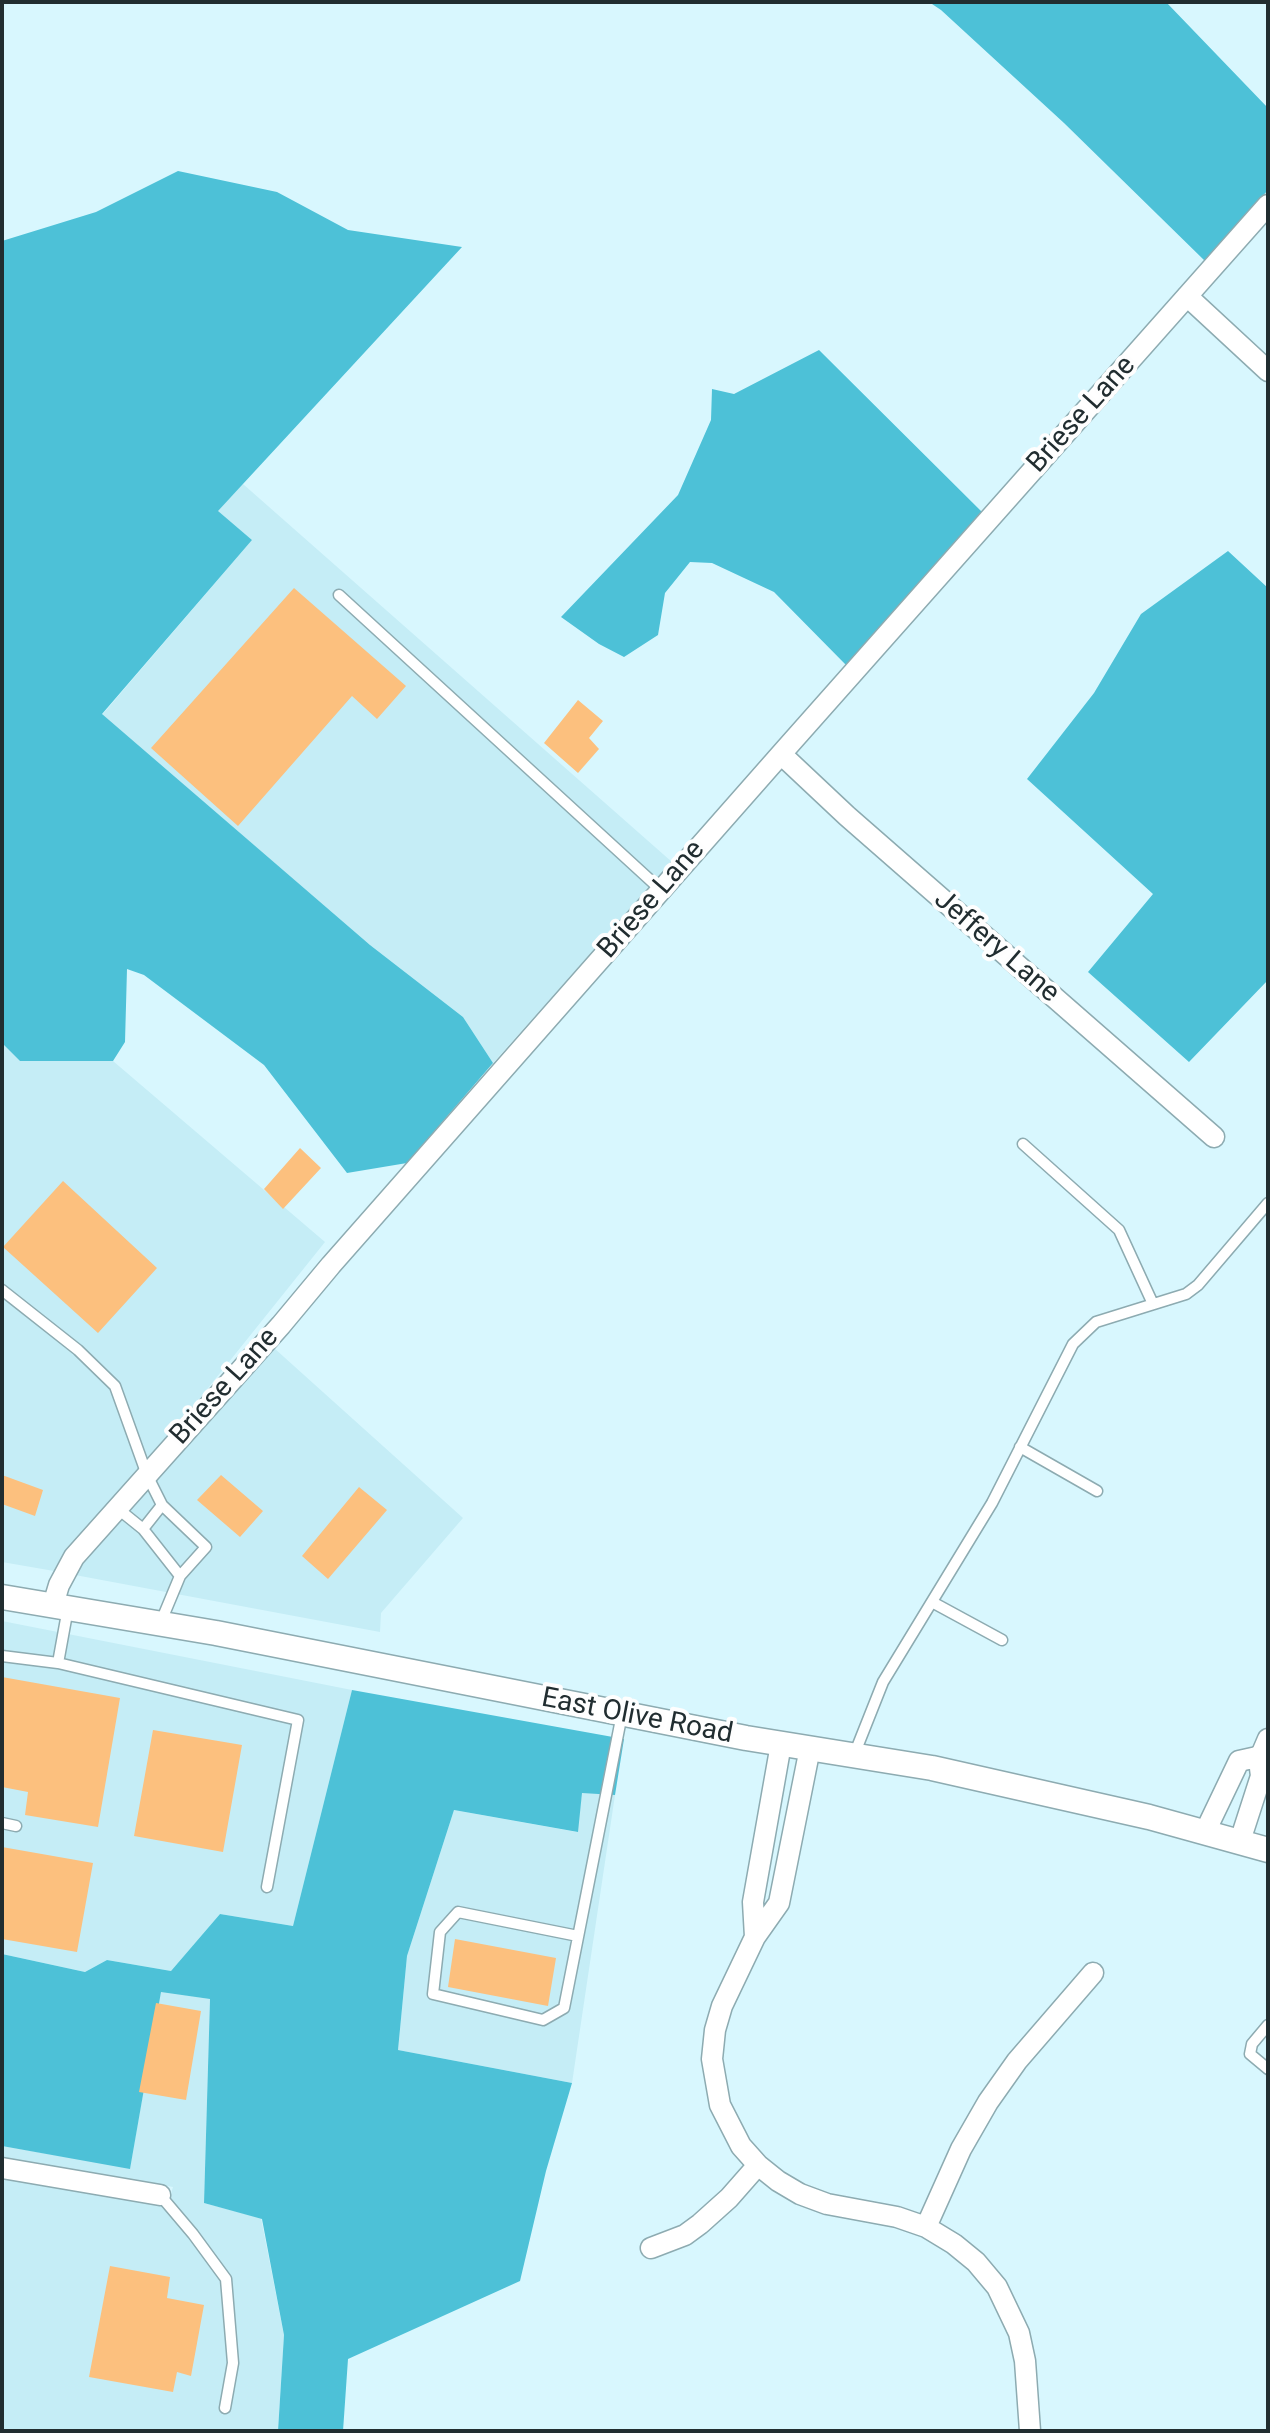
<!DOCTYPE html>
<html>
<head>
<meta charset="utf-8">
<style>
	body { margin:0 }
	#map { position:relative; width:1270px; height:2433px; overflow:hidden; background:#d8f7fe; font-family:Roboto,sans-serif }
	canvas { display:block }
	.frame { position:absolute; inset:0; border:4px solid #212d30; pointer-events:none }
</style>
</head>
<body>
<div id="map">
<canvas width="1270" height="2433"></canvas>
<div class="frame"></div>
</div>
<script>
const g = document.querySelector('canvas').getContext('2d');
g.lineJoin = 'round';
function fillPath(path, color) { g.fillStyle = color; g.fill(path, 'evenodd'); }
const toPath = rows => new Path2D(rows.map(r => 'M' + r).join(''));
function trace(path, color, width, dash) { g.strokeStyle = color; g.lineWidth = width; g.lineCap = dash ? 'butt' : 'round'; g.setLineDash(dash || []); g.stroke(path); }
function write(font, color, halo, rows, align = 'center') {
  g.font = font + ' Roboto,sans-serif'; g.lineWidth = 8; g.setLineDash([]); g.textBaseline = 'middle'; g.strokeStyle = halo; g.fillStyle = color; for (const [text, x, y, turn = 0] of rows) {
    g.save(); g.translate(x, y); g.rotate((+turn || 0) * Math.PI / 180); g.textAlign = isNaN(turn) ? turn : align; if (halo) g.strokeText(text, 0, 0); g.fillText(text, 0, 0); g.restore();
  }
}
const built = toPath([
	[243,484,672,862,493,1063,463,1017,370,945,102,715,252,540,217,511],
	[2,1043,20,1061,113,1061,325,1242,176,1428,67,1550,54,1571,2,1562],
	[274,1348,463,1518,381,1613,380,1632,75,1575,82,1563],
	[2,1621,352,1690,293,1926,220,1914,171,1971,107,1960,85,1972,2,1954],
	[582,1792,615,1795,572,2083,398,2050,407,1956,454,1810,577,1832],
	[161,1991,210,1999,204,2203,261,2218,284,2335,278,2431,2,2431,2,2179,167,2207,173,2187,2,2157,2,2146,130,2168]
]);
const forest = toPath([
	[929,2,1166,2,1268,108,1268,190,1205,261,1064,123,941,10],
	[178,171,277,192,348,230,462,247,218,511,252,540,102,714,370,945,463,1017,493,1063,407,1163,347,1173,264,1065,144,975,127,969,125,1042,113,1061,20,1061,2,1043,2,241,96,212],
	[819,350,982,512,846,665,774,592,712,563,690,562,665,593,658,635,624,657,599,644,561,617,678,495,711,420,712,389,734,394],
	[1228,551,1268,588,1268,980,1189,1062,1088,972,1153,894,1027,779,1094,693,1141,614],
	[352,1690,624,1739,615,1795,582,1793,578,1832,454,1810,407,1956,398,2050,572,2083,546,2171,520,2281,348,2359,343,2431,278,2431,284,2335,262,2219,204,2203,210,1999,161,1992,130,2169,2,2146,2,1954,85,1972,107,1960,171,1971,220,1914,293,1926]
]);
const building = toPath([
	[294,588,406,686,377,719,352,696,238,826,151,748],
	[578,700,603,721,589,738,599,749,578,773,544,743],
	[300,1148,321,1168,283,1209,264,1189],
	[63,1181,157,1268,98,1333,3,1247],
	[2,1475,43,1490,35,1516,2,1504],
	[221,1475,263,1511,240,1537,197,1500],
	[359,1487,387,1510,328,1579,302,1556],
	[2,1677,120,1698,98,1827,25,1815,28,1792,2,1787],
	[153,1730,242,1745,223,1852,134,1836],
	[2,1847,93,1863,77,1952,2,1939],
	[455,1939,556,1958,548,2006,448,1987],
	[156,2003,201,2011,186,2100,139,2092],
	[110,2266,170,2277,167,2298,204,2305,191,2376,177,2372,173,2392,89,2377]
]);
const service = toPath([
	[339,595,661,890],
	[1023,1144,1119,1230,1153,1304],
	[2,1290,78,1350,115,1386,147,1475,162,1505,206,1547,180,1576],
	[1020,1447,1097,1491],
	[117,1508,143,1529,180,1576,160,1624],
	[143,1529,162,1505],
	[932,1602,1002,1640],
	[68,1608,58,1663,298,1720,267,1887],
	[2,1656,58,1663],
	[854,1755,883,1682,992,1503,1073,1344,1096,1322,1186,1294,1198,1285,1268,1203],
	[2,1823,16,1826],
	[578,1936,458,1912,440,1932,433,1994,543,2020,564,2008,622,1714],
	[1268,2025,1252,2044,1250,2054,1268,2069],
	[160,2195,193,2234,226,2279,233,2363,225,2408]
]);
const minor = toPath([
	[1187,296,1268,371],
	[781,754,847,816,1214,1137],
	[53,1605,59,1585,74,1557,281,1325,331,1265,781,754,1268,205],
	[810,1748,779,1903,755,1937,722,2006,715,2030,712,2059,720,2105,741,2146,758,2165,778,2181,800,2194,827,2204,897,2217,926,2227,954,2244,976,2262,997,2287,1019,2333,1025,2361,1030,2431],
	[1205,1832,1239,1761,1257,1757,1261,1754],
	[1240,1841,1261,1776,1259,1760,1268,1739],
	[755,1937,753,1902,781,1744],
	[2,2168,160,2195],
	[926,2227,961,2149,988,2102,1017,2061,1093,1973],
	[651,2248,685,2235,700,2224,729,2198,758,2165]
]);
const tertiary = toPath([
	[2,1597,216,1633,746,1738,932,1768,1149,1817,1268,1850]
]);
const streetNames = [
	["Briese Lane",1082,415,-48],
	["Briese Lane",652,900,-49],
	["Jeffery Lane",996,947,41],
	["Briese Lane",225,1387,-48],
	["East Olive Road",637,1717,11]
];
fillPath(built, '#c5edf6');
fillPath(forest, '#4dc1d7');
fillPath(building, '#fcc07e');
trace(service, '#8dabb1', 13);
trace(minor, '#8dabb1', 23);
trace(tertiary, '#8dabb1', 27);
trace(service, '#fff', 10);
trace(minor, '#fff', 20);
trace(tertiary, '#fff', 24);
write('28px', '#212d30', '#fefefe', streetNames);
</script>
</body>
</html>
